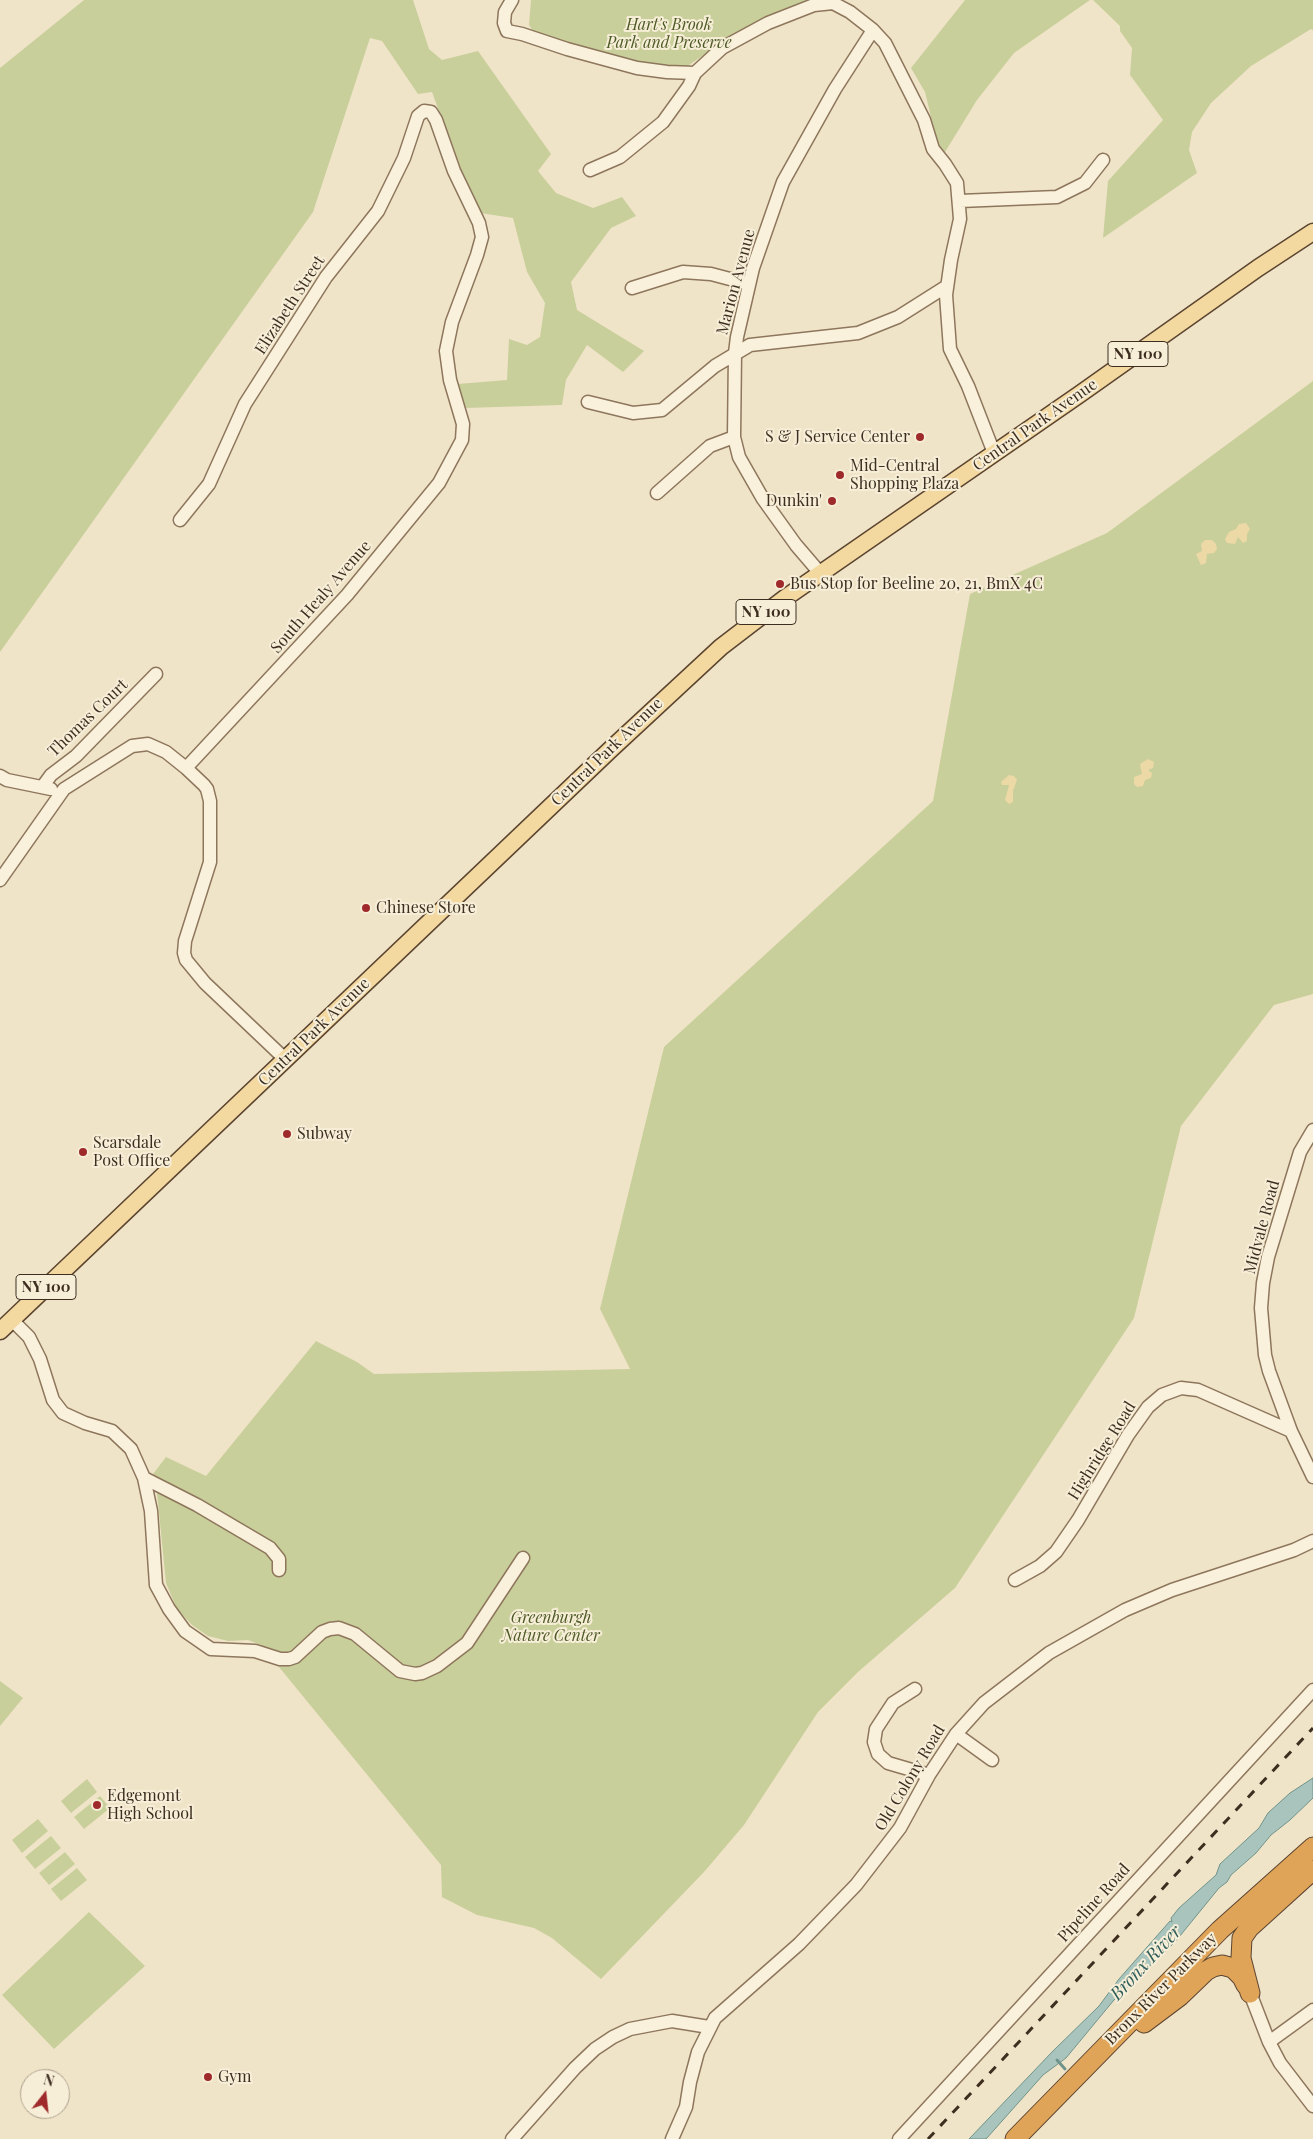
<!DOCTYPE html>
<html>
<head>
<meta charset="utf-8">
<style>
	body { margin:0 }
	#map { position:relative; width:1313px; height:2139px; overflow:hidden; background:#f0e4c8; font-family:"Playfair Display",serif }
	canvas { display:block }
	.north { position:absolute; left:20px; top:2069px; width:50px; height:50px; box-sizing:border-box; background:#f7eed8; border:1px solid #ada18e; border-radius:50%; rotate:16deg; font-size:14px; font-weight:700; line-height:20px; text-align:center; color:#3d2e20 }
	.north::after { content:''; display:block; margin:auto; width:18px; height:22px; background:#9e2a2b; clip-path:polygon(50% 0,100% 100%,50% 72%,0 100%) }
</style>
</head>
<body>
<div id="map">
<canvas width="1313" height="2139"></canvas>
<div class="north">N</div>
</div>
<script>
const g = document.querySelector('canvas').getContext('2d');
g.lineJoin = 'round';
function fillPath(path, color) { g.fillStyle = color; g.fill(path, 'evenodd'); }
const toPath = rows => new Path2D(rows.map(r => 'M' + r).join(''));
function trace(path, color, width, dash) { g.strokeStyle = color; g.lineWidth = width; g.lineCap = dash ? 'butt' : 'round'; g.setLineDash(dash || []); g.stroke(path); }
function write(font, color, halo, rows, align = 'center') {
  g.font = font + ' "Playfair Display",serif'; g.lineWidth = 4; g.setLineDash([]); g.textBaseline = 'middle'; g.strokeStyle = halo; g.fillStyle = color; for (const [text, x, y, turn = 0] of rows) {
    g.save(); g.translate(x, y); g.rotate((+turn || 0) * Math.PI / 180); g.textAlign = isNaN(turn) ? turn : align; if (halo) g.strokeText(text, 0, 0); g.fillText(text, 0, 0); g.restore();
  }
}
const green = toPath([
	[84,0,413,0,429,49,442,60,478,51,551,154,538,171,556,193,593,208,622,197,636,216,611,228,571,282,577,310,644,351,623,372,587,345,566,380,562,405,465,408,458,384,507,380,509,339,527,345,540,337,545,303,527,272,513,218,480,213,468,192,432,92,418,94,382,41,370,38,313,212,0,652,0,68],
	[531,0,810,0,770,16,720,44,686,67,674,68,627,63,533,31,529,25],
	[965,0,1090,0,1014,53,977,100,942,157,932,140,931,117,925,92,911,68],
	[1093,0,1313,0,1313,30,1311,29,1251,66,1211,103,1192,132,1189,150,1197,173,1103,238,1108,181,1163,120,1130,75,1132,48,1120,31,1120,26],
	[1313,381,1313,994,1274,1005,1181,1126,1134,1318,955,1588,858,1672,818,1712,744,1825,704,1872,601,1979,552,1938,534,1928,477,1915,442,1897,441,1865,261,1645,248,1640,228,1641,208,1636,192,1625,177,1609,166,1583,157,1493,153,1474,166,1457,206,1476,316,1341,357,1362,374,1374,630,1369,600,1309,664,1047,933,801,970,594,1107,533],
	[0,1681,23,1698,0,1726],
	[87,1779,97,1792,71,1813,61,1801],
	[100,1796,110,1808,84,1829,74,1817],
	[38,1819,48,1831,22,1853,12,1840],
	[51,1836,61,1848,35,1869,25,1857],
	[65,1852,75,1864,49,1885,39,1873],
	[77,1868,87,1880,61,1901,51,1889],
	[89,1912,145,1966,54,2049,2,1995]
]);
const sand = toPath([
	[1246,523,1250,529,1247,534,1247,541,1243,543,1238,537,1235,544,1227,543,1225,539,1229,532,1236,529,1239,524],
	[1205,540,1212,540,1216,544,1217,549,1214,553,1207,554,1206,563,1201,565,1196,554,1202,551,1201,544],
	[1148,759,1154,762,1153,768,1148,770,1152,773,1151,778,1145,780,1143,786,1137,787,1134,784,1134,777,1142,774,1140,764],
	[1009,775,1014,776,1017,780,1013,791,1013,802,1009,804,1005,800,1009,785,1002,785,1001,782]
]);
const water = toPath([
	[1313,1778,1313,1798,1290,1820,1271,1835,1256,1853,1231,1875,1227,1882,1219,1888,1175,1942,1114,2000,1066,2058,1043,2075,986,2139,969,2139,1052,2052,1099,2006,1119,1979,1170,1921,1172,1922,1171,1918,1179,1908,1216,1875,1220,1864,1259,1828,1268,1813,1290,1793,1313,1778]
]);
const stream = toPath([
	[1057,2060,1065,2069]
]);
const minor = toPath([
	[512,0,505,12,504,23,507,31,522,34,567,49,637,68,667,72,695,73,722,48,768,23,814,5,833,3,850,12,873,30,885,43,924,120,933,149,945,164,957,183,960,219,951,260,946,295,950,349,968,386,994,453],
	[590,170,620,157,663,122,689,86,695,73],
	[960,201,1057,197,1085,183,1103,160],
	[632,288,683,272,711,274,749,284],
	[588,402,633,413,662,410,715,366,750,345,858,333,898,317,947,286],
	[657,493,710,446,734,437],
	[180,520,209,484,245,404,326,277,378,211,404,158,418,116,424,111,431,112,436,120,454,171,479,223,482,237,477,255,452,322,446,351,450,380,463,424,462,440,439,483,347,595,186,768],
	[820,573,796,545,763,499,739,457,734,437,735,353,737,337,753,268,783,182,835,89,873,30],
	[0,776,7,780,51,789],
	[43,786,51,775,76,756,156,674],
	[0,880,64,789,132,746,148,744,166,752,186,768,204,785,207,789,210,801,210,862,185,941,184,953,186,960,205,983,285,1059],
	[1313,1130,1300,1152,1268,1257,1263,1283,1261,1308,1265,1355,1269,1371,1291,1431,1313,1477],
	[12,1320,29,1337,40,1359,53,1400,63,1413,85,1423,112,1431,131,1449,144,1478,151,1511,156,1585,169,1609,185,1631,211,1649,255,1651,280,1659,289,1659,295,1657,322,1632,330,1629,339,1628,355,1634,400,1671,415,1674,422,1673,437,1666,467,1643,523,1558],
	[144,1478,197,1505,270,1548,279,1559,279,1570],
	[1015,1580,1040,1566,1056,1552,1078,1520,1128,1435,1148,1407,1162,1395,1181,1388,1198,1390,1291,1431],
	[915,1689,893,1703,876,1729,874,1742,878,1754,888,1763,929,1775],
	[956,1734,992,1760],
	[1250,1993,1269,2042,1280,2063,1313,2106],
	[1269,2042,1313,2010],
	[512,2139,575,2068,595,2049,613,2037,630,2029,672,2021,709,2027],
	[672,2139,686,2107,690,2082,698,2052,715,2018,799,1944,856,1885,900,1828,929,1775,956,1734,984,1703,1049,1653,1125,1610,1172,1590,1294,1550,1313,1541],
	[899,2139,1313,1690]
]);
const major = toPath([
	[0,1331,611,749,721,647,785,598,1080,394,1258,268,1313,232]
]);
const highway = toPath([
	[1250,1993,1241,1958,1242,1938,1249,1928,1313,1870],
	[1144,2023,1180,1996,1206,1971,1213,1967,1222,1965,1233,1968,1242,1977,1246,1985],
	[1015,2139,1220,1930,1313,1847]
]);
const rail = toPath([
	[928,2139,1313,1728]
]);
const markers = [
	[920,437,5,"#9e2a2b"],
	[840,475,5,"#9e2a2b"],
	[832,501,5,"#9e2a2b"],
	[780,584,5,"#9e2a2b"],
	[366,908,5,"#9e2a2b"],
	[287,1134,5,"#9e2a2b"],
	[83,1152,5,"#9e2a2b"],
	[97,1805,5,"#9e2a2b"],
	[208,2077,5,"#9e2a2b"]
];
const shields = [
	[1138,354,60],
	[766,612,60],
	[46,1287,60]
];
const shieldNames = [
	["NY 100",1138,354],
	["NY 100",766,612],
	["NY 100",46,1287]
];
const parkNames = [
	["Hart's Brook",669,25],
	["Park and Preserve",669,43],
	["Greenburgh",551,1618],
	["Nature Center",551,1636]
];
const streetNames = [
	["Marion Avenue",736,282,-75],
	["Elizabeth Street",290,305,-57],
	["Central Park Avenue",1035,425,-35],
	["South Healy Avenue",321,597,-49],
	["Thomas Court",88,718,-44],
	["Central Park Avenue",607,752,-44],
	["Central Park Avenue",314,1032,-44],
	["Midvale Road",1262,1227,-75],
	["Highridge Road",1102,1451,-58],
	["Old Colony Road",910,1778,-59],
	["Pipeline Road",1094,1903,-48],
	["Bronx River Parkway",1161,1989,-45]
];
const poiNames = [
	["S & J Service Center",910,437,"right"],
	["Mid-Central",850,466],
	["Shopping Plaza",850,484],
	["Dunkin'",822,501,"right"],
	["Bus Stop for Beeline 20, 21, BmX 4C",790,584],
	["Chinese Store",376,908],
	["Subway",297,1134],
	["Scarsdale",93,1143],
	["Post Office",93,1161],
	["Edgemont",107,1796],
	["High School",107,1814],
	["Gym",218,2077]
];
const waterNames = [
	["Bronx River",1146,1963,-47]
];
fillPath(green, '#c9cf9b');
fillPath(sand, '#ecd9a5');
fillPath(water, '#a9c4bc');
trace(water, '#6f938a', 1);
trace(stream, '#6f938a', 3);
trace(minor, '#8d765c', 15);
trace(major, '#5b4430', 19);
trace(highway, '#5b4430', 21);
trace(minor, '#faf1dc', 12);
trace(major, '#f3d9a0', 16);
trace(highway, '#e0a458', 19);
trace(rail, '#3d2e20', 3, [9, 9]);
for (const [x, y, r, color] of markers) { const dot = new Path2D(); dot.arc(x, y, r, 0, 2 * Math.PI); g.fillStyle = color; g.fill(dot); trace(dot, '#f7eed8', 2); }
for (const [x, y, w] of shields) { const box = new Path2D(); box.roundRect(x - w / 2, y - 12.5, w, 25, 4); g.fillStyle = '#f7eed8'; g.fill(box); trace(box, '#3d2e20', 1); }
write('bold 15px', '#3d2e20', null, shieldNames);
write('italic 16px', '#4d5a26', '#f7eed8', parkNames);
write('16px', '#3d2e20', '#f7eed8', streetNames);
write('16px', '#3d2e20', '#f7eed8', poiNames, 'left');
write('italic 18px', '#2f5d5a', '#f7eed8', waterNames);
</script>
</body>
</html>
